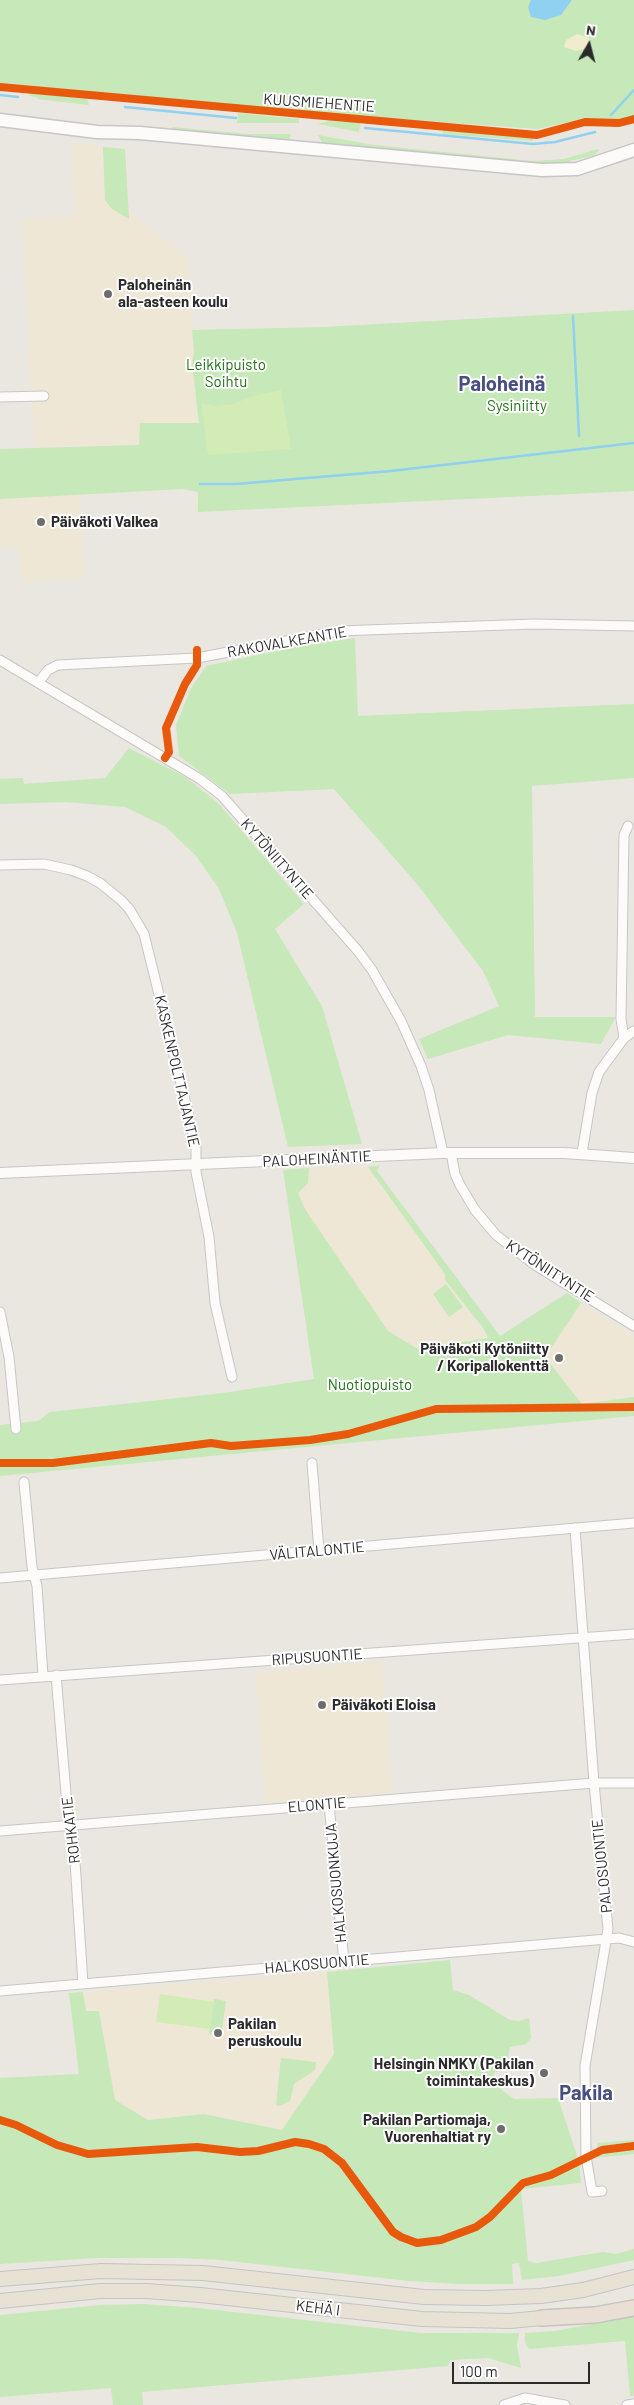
<!DOCTYPE html>
<html>
<head>
<meta charset="utf-8">
<style>
	body { margin:0 }
	#map { position:relative; width:634px; height:2405px; overflow:hidden; background:#eae7e1; font-family:Barlow,sans-serif }
	canvas { display:block }
	.north { position:absolute; left:564px; top:20px; width:50px; height:50px; -webkit-text-stroke:4px #fff; paint-order:stroke; rotate:8deg; font-size:14px; font-weight:700; line-height:20px; text-align:center; color:#2b2b2b }
	.north::after { content:''; display:block; margin:auto; width:18px; height:22px; background:#2b2b2b; clip-path:polygon(50% 0,100% 100%,50% 72%,0 100%) }
	.scale { position:absolute; left:452px; top:2362px; width:138px; height:22px; box-sizing:border-box; border:2px solid #2b2b2b; border-top:0; padding-left:6px; font-size:15px; line-height:18px; white-space:nowrap; color:#2b2b2b; -webkit-text-stroke:4px #fff; paint-order:stroke }
</style>
</head>
<body>
<div id="map">
<canvas width="634" height="2405"></canvas>
<div class="north">N</div>
<div class="scale">100 m</div>
</div>
<script>
const g = document.querySelector('canvas').getContext('2d');
g.lineJoin = 'round';
function fillPath(path, color) { g.fillStyle = color; g.fill(path, 'evenodd'); }
const toPath = rows => new Path2D(rows.map(r => 'M' + r).join(''));
function trace(path, color, width, dash) { g.strokeStyle = color; g.lineWidth = width; g.lineCap = dash ? 'butt' : 'round'; g.setLineDash(dash || []); g.stroke(path); }
function write(font, color, halo, rows, align = 'center') {
  g.font = font + ' Barlow,sans-serif'; g.lineWidth = 4; g.setLineDash([]); g.textBaseline = 'middle'; g.strokeStyle = halo; g.fillStyle = color; for (const [text, x, y, turn = 0] of rows) {
    g.save(); g.translate(x, y); g.rotate((+turn || 0) * Math.PI / 180); g.textAlign = isNaN(turn) ? turn : align; if (halo) g.strokeText(text, 0, 0); g.fillText(text, 0, 0); g.restore();
  }
}
const education = toPath([
	[72,143,125,149,130,211,188,259,194,352,192,364,199,423,141,423,140,445,34,447,22,219,75,216],
	[80,494,84,579,22,582,19,549,0,546,0,499],
	[368,1167,445,1274,445,1280,488,1338,418,1349,388,1331,381,1323,305,1209,298,1193,308,1183,309,1168],
	[581,1303,634,1338,634,1397,582,1404,545,1357],
	[382,1661,393,1792,265,1803,255,1673],
	[327,1972,334,2054,282,2130,204,2114,148,2120,114,2100,99,2011,86,2012,83,1992]
]);
const green = toPath([
	[0,0,634,0,634,116,619,120,584,119,537,129,303,112,0,85],
	[30,93,87,99,89,105,37,99,37,97,29,96],
	[238,113,299,119,299,123,237,123],
	[328,121,361,122,359,132,318,124],
	[172,127,247,134,291,134,290,139,251,139,171,132],
	[443,130,533,138,533,141,443,134],
	[318,135,374,145,532,161,564,159,598,149,599,151,592,156,570,161,570,166,566,167,352,148,322,143],
	[103,147,125,149,129,219,112,209,105,200],
	[634,310,634,491,198,512,198,492,183,489,0,499,0,449,139,445,140,423,199,423,192,364,194,352,192,330,323,327],
	[355,638,358,716,634,704,634,778,532,786,535,1017,616,1017,601,1044,508,1035,428,1059,419,1039,499,1006,483,971,417,884,334,789,230,794,179,756,176,725,191,688,206,666,295,647],
	[129,748,187,778,219,804,304,904,275,929,322,1006,362,1144,288,1147,237,933,219,889,196,856,166,827,125,807,66,802,0,804,0,779,23,778,24,784,105,778],
	[380,1165,377,1171,500,1336,567,1293,581,1303,545,1357,582,1404,634,1397,634,1416,0,1476,0,1425,38,1421,50,1412,223,1393,314,1379,283,1170,309,1168,308,1183,298,1193,305,1209,388,1331,418,1349,488,1338,484,1329,445,1280,445,1274,368,1167],
	[446,1284,463,1307,449,1317,433,1294],
	[450,1960,453,1990,469,1995,510,2020,519,2021,529,2018,531,2038,526,2044,510,2047,508,2058,500,2071,494,2072,493,2083,514,2099,558,2098,579,2162,581,2183,521,2189,528,2261,536,2263,603,2252,616,2254,634,2249,634,2260,559,2276,522,2280,519,2263,512,2264,513,2284,458,2284,409,2281,220,2260,177,2258,98,2258,0,2264,0,2078,79,2074,69,1993,83,1992,86,2011,99,2011,115,2100,148,2120,204,2114,282,2130,334,2054,327,1972],
	[214,1999,226,2001,221,2036,209,2034],
	[281,2058,316,2062,315,2070,294,2084,290,2101,279,2106,276,2105],
	[634,2140,634,2154,594,2158,598,2143],
	[145,2304,198,2308,421,2333,519,2333,517,2346,521,2368,488,2358,451,2360,448,2366,142,2392,143,2405,113,2405,111,2388,0,2397,0,2315,100,2305],
	[634,2316,634,2396,630,2396,625,2341,529,2349,525,2342,525,2333,555,2331]
]);
const sand = toPath([
	[577,34,589,38,590,44,588,48,576,51,564,47,566,40]
]);
const pitch = toPath([
	[281,390,291,449,208,455,201,403,215,406,234,404,249,397],
	[160,1994,214,2002,210,2029,156,2022]
]);
const water = toPath([
	[531,0,572,0,561,15,545,20,531,17,528,7]
]);
const stream = toPath([
	[0,95,18,97],
	[125,107,236,118],
	[611,115,634,90],
	[365,128,533,144,555,142,595,132],
	[573,316,579,436],
	[200,484,236,484,391,471,634,443]
]);
const minor = toPath([
	[0,397,44,396],
	[0,660,200,779,222,796,358,951,372,970,401,1021,421,1066,429,1090,443,1153],
	[38,683,48,670,58,665,197,658,338,631,534,624,634,626],
	[0,865,44,864,71,870,87,876,100,883,122,901,130,910,144,934,191,1124,196,1147,196,1172,209,1237,215,1303,232,1377],
	[624,1038,621,1019,624,835,628,826],
	[451,1153,455,1174,460,1185,475,1210,496,1235,535,1265,634,1326],
	[582,1153,592,1093,599,1072,624,1038,634,1031],
	[0,1312,9,1357,16,1429],
	[312,1463,319,1551],
	[24,1482,32,1567,37,1586,43,1676],
	[575,1528,594,1783,608,1929,585,2066,586,2156,592,2192,602,2191],
	[0,1578,634,1523],
	[56,1675,68,1817,73,1831,83,1984],
	[0,1680,634,1634],
	[329,1804,344,1962],
	[0,1831,594,1783,634,1783],
	[0,1991,607,1939,619,1938,634,1942],
	[504,2405,525,2398,565,2405],
	[627,2405,634,2404]
]);
const tertiary = toPath([
	[0,1173,443,1153,564,1153,634,1158]
]);
const secondary = toPath([
	[0,120,97,132,140,133,542,170,577,169,634,150]
]);
const trunk = toPath([
	[0,2279,101,2271,203,2273,424,2297,485,2298,541,2296,583,2290,634,2277],
	[0,2301,100,2291,146,2291,200,2295,422,2319,510,2321,552,2317]
]);
const motorway = toPath([
	[542,2318,595,2315,634,2308]
]);
const cycleway = toPath([
	[0,87,537,135,585,122,619,123,634,119],
	[165,758,169,752,166,728,185,684,197,665,197,650],
	[0,1463,53,1463,211,1443,231,1446,310,1440,348,1434,436,1409,634,1407],
	[0,2120,16,2125,57,2145,88,2154,197,2147,240,2152,258,2151,295,2142,309,2144,324,2149,342,2163,393,2232,401,2237,417,2243,441,2240,476,2227,490,2217,523,2183,551,2175,602,2150,634,2146]
]);
const markers = [
	[108,294,5,"#6e6d6b"],
	[41,522,5,"#6e6d6b"],
	[559,1358,5,"#6e6d6b"],
	[322,1705,5,"#6e6d6b"],
	[218,2033,5,"#6e6d6b"],
	[544,2073,5,"#6e6d6b"],
	[501,2129,5,"#6e6d6b"]
];
const streetNames = [
	["KUUSMIEHENTIE",319,103,4],
	["RAKOVALKEANTIE",287,642,-10],
	["KYTÖNIITYNTIE",277,859,49],
	["KASKENPOLTTAJANTIE",177,1071,77],
	["PALOHEINÄNTIE",317,1159,-3],
	["KYTÖNIITYNTIE",550,1271,33],
	["VÄLITALONTIE",317,1551,-5],
	["RIPUSUONTIE",317,1657,-4],
	["ELONTIE",317,1805,-5],
	["ROHKATIE",71,1830,-97],
	["PALOSUONTIE",602,1866,-96],
	["HALKOSUONKUJA",336,1883,-95],
	["HALKOSUONTIE",317,1964,-5],
	["KEHÄ I",318,2308,7]
];
const poiNames = [
	["Paloheinän",118,285],
	["ala-asteen koulu",118,302],
	["Päiväkoti Valkea",51,522],
	["Päiväkoti Kytöniitty",549,1349,"right"],
	["/ Koripallokenttä",549,1366,"right"],
	["Päiväkoti Eloisa",332,1705],
	["Pakilan",228,2024],
	["peruskoulu",228,2041],
	["Helsingin NMKY (Pakilan",534,2064,"right"],
	["toimintakeskus)",534,2081,"right"],
	["Pakilan Partiomaja,",491,2120,"right"],
	["Vuorenhaltiat ry",491,2137,"right"]
];
const parkNames = [
	["Leikkipuisto",226,365],
	["Soihtu",226,382],
	["Sysiniitty",517,406],
	["Nuotiopuisto",370,1385]
];
const districtNames = [
	["Paloheinä",502,384],
	["Pakila",586,2093]
];
fillPath(education, '#eee7d5');
fillPath(green, '#c7e8b8');
fillPath(sand, '#f0ecce');
fillPath(pitch, '#d3ecb5');
fillPath(water, '#90d0f0');
trace(stream, '#90d0f0', 2.5);
trace(minor, '#c7c6c6', 11);
trace(tertiary, '#c7c6c6', 12);
trace(secondary, '#c7c6c6', 15);
trace(trunk, '#c5c4c2', 16);
trace(motorway, '#c5c4c2', 18);
trace(minor, '#fcfbfa', 9);
trace(tertiary, '#fcfbfa', 10);
trace(secondary, '#fcfbfa', 12);
trace(trunk, '#e8e2d4', 14);
trace(motorway, '#e9dfd4', 15);
trace(cycleway, '#e8590c', 8);
for (const [x, y, r, color] of markers) { const dot = new Path2D(); dot.arc(x, y, r, 0, 2 * Math.PI); g.fillStyle = color; g.fill(dot); trace(dot, '#fff', 2); }
write('15px', '#2b2b2b', '#fff', streetNames);
write('bold 15px', '#2b2b2b', '#fff', poiNames, 'left');
write('15px', '#216f15', '#fff', parkNames);
write('bold 20px', '#484e80', '#fff', districtNames);
</script>
</body>
</html>
